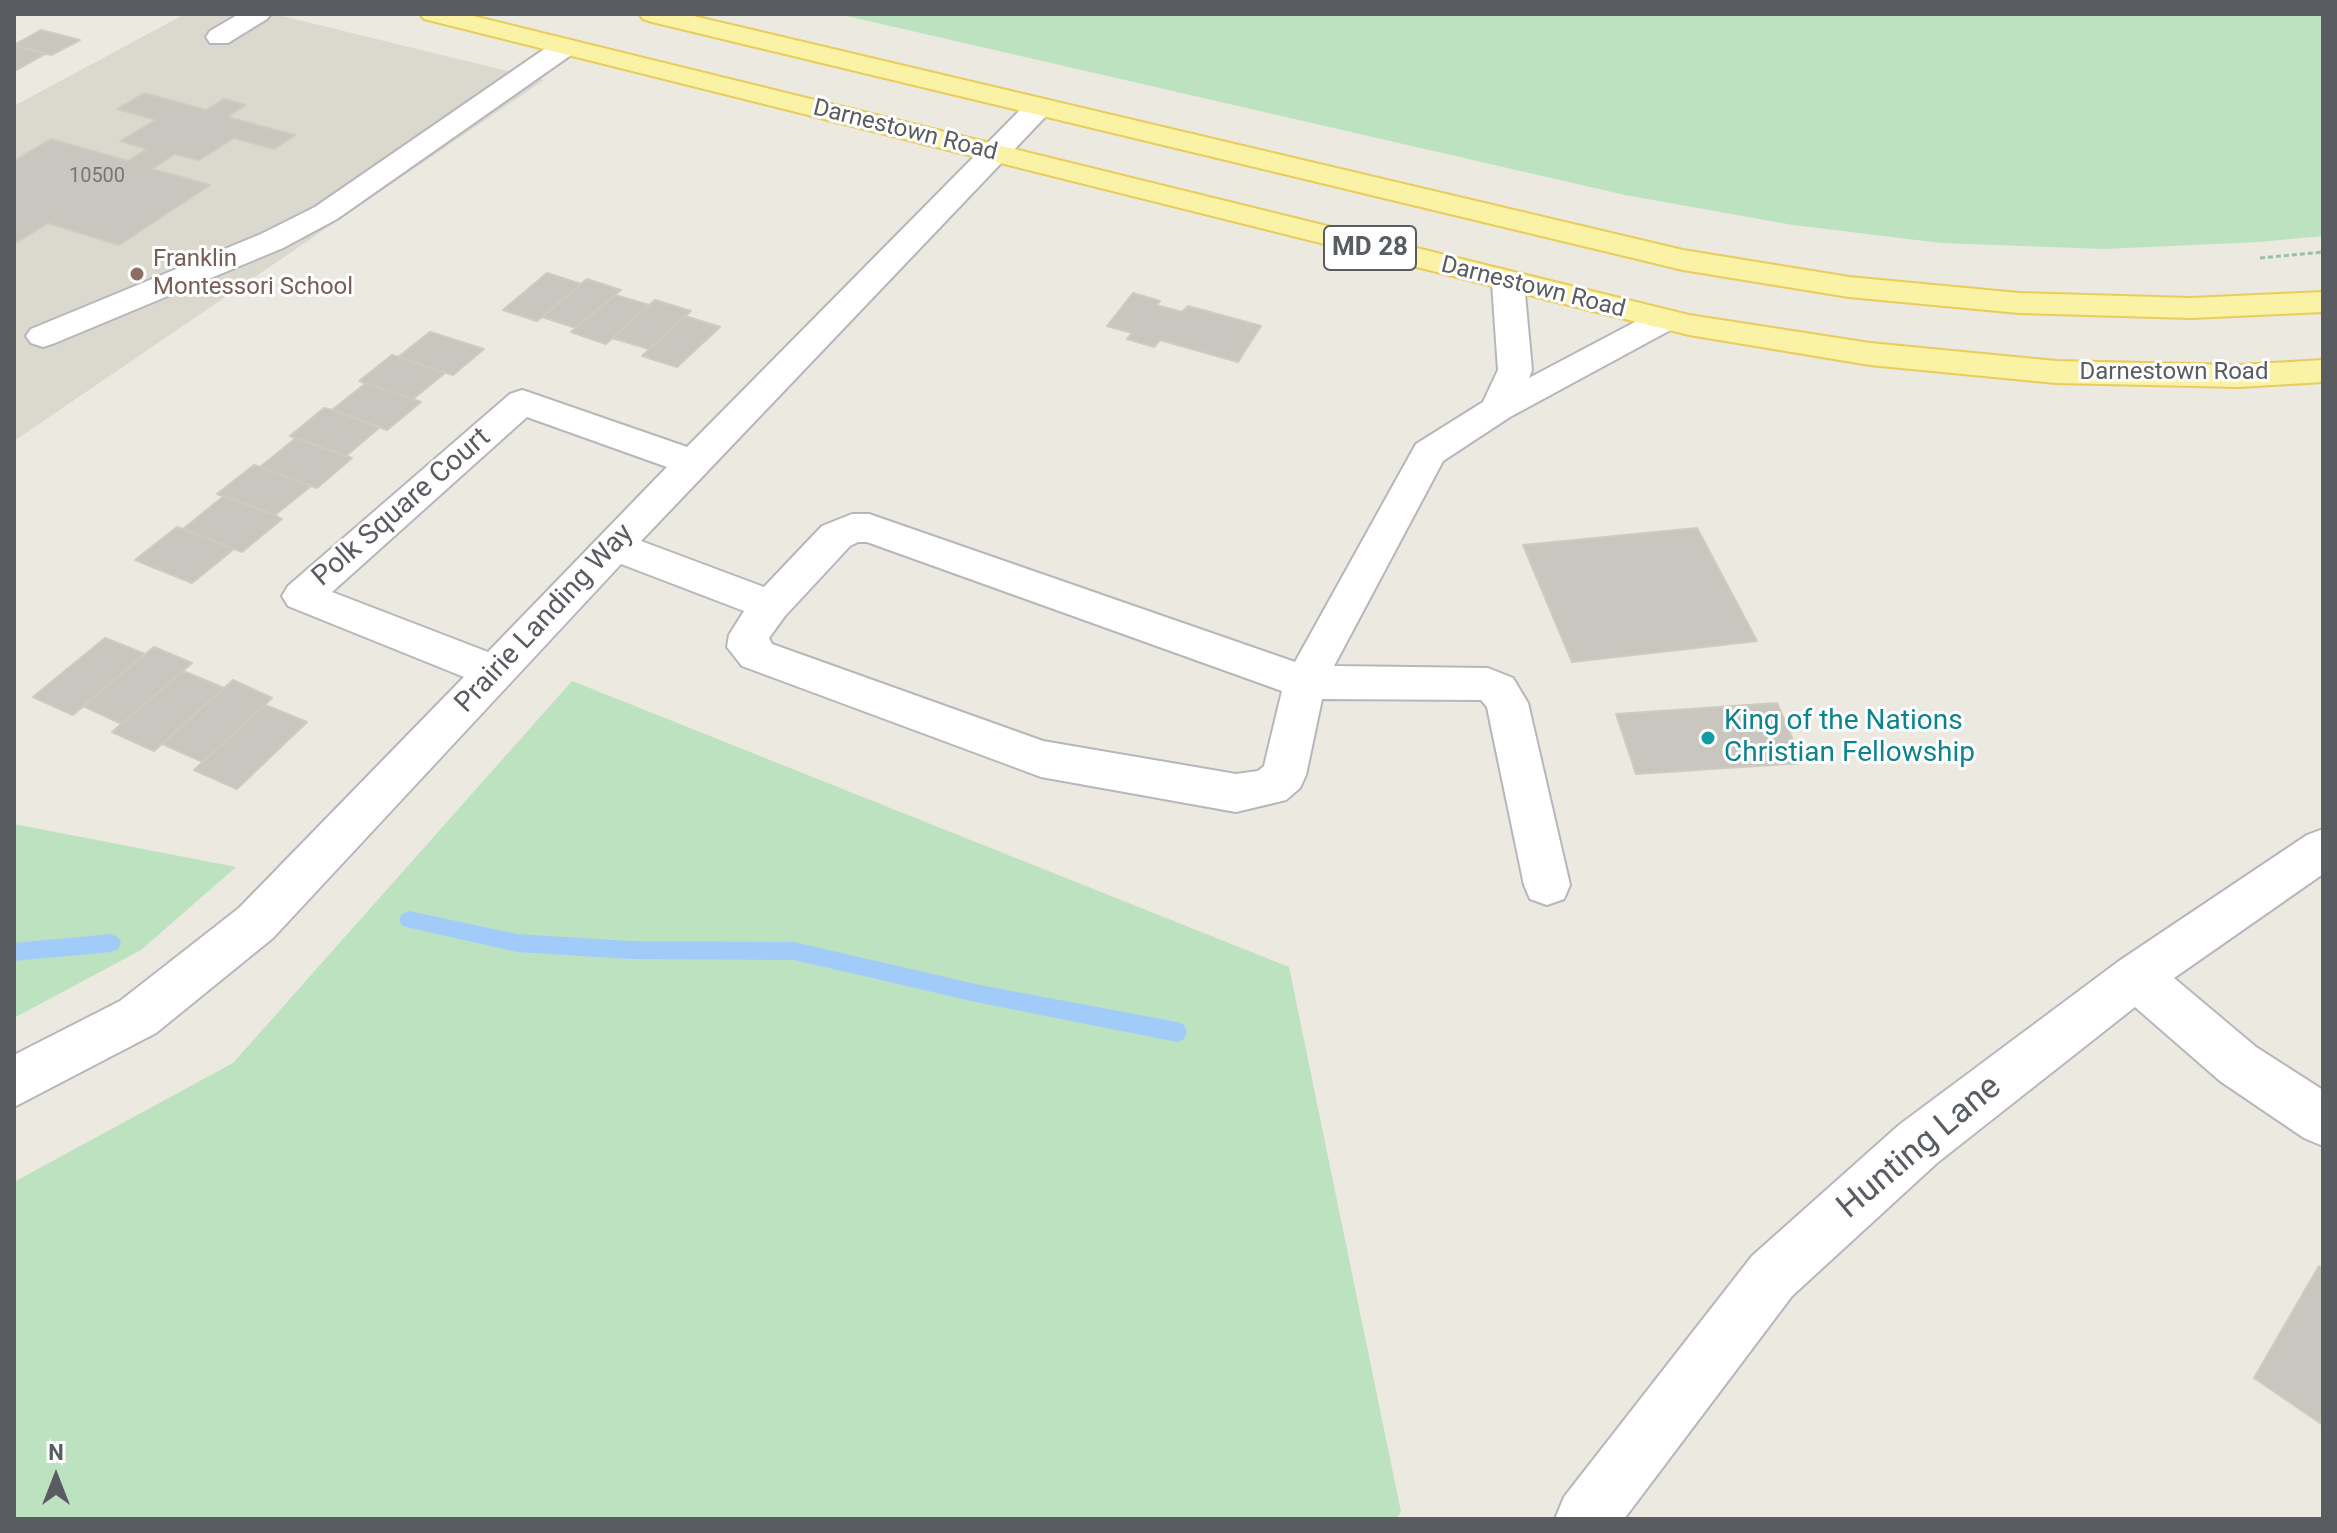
<!DOCTYPE html>
<html>
<head>
<meta charset="utf-8">
<style>
	body { margin:0 }
	#map { position:relative; width:2337px; height:1533px; overflow:hidden; background:#ebe9e0; font-family:Roboto,sans-serif }
	canvas { display:block }
	.frame { position:absolute; inset:0; border:16px solid #595c60; pointer-events:none }
	.north { position:absolute; left:16px; top:1437px; width:80px; height:80px; -webkit-text-stroke:6px #fff; paint-order:stroke; rotate:0deg; font-size:22px; font-weight:700; line-height:32px; text-align:center; color:#595c60 }
	.north::after { content:''; display:block; margin:auto; width:28px; height:36px; background:#595c60; clip-path:polygon(50% 0,100% 100%,50% 72%,0 100%) }
</style>
</head>
<body>
<div id="map">
<canvas width="2337" height="1533"></canvas>
<div class="frame"></div>
<div class="north">N</div>
</div>
<script>
const g = document.querySelector('canvas').getContext('2d');
g.lineJoin = 'round';
function fillPath(path, color) { g.fillStyle = color; g.fill(path, 'evenodd'); }
const toPath = rows => new Path2D(rows.map(r => 'M' + r).join(''));
function trace(path, color, width, dash) { g.strokeStyle = color; g.lineWidth = width; g.lineCap = dash ? 'butt' : 'round'; g.setLineDash(dash || []); g.stroke(path); }
function write(font, color, halo, rows, align = 'center') {
  g.font = font + ' Roboto,sans-serif'; g.lineWidth = 6; g.setLineDash([]); g.textBaseline = 'middle'; g.strokeStyle = halo; g.fillStyle = color; for (const [text, x, y, turn = 0] of rows) {
    g.save(); g.translate(x, y); g.rotate((+turn || 0) * Math.PI / 180); g.textAlign = isNaN(turn) ? turn : align; if (halo) g.strokeText(text, 0, 0); g.fillText(text, 0, 0); g.restore();
  }
}
const education = toPath([
	[185,14,274,14,544,80,14,441,14,106]
]);
const green = toPath([
	[838,14,2323,14,2323,236,2259,242,2104,249,1941,243,1793,225,1625,195],
	[572,681,1289,967,1401,1512,1396,1519,14,1519,14,1182,233,1063],
	[14,824,236,867,141,950,14,1018]
]);
const stream = toPath([
	[409,911,517,934,630,941,794,942,980,985,1177,1022,1184,1025,1187,1032,1184,1039,1177,1042,980,1003,794,960,630,959,517,952,402,926,399,920,402,914,409,911],
	[111,934,118,937,121,943,118,949,111,952,14,961,14,943,111,934]
]);
const building = toPath([
	[41,30,80,40,51,55,14,45,41,30],
	[14,46,45,54,16,70,14,46],
	[144,93,206,110,224,99,246,105,227,117,295,135,274,149,234,138,199,160,175,154,152,169,210,185,119,245,48,223,14,244,14,161,51,139,128,161,147,149,120,141,156,120,117,109,144,93],
	[547,273,581,284,537,321,503,310,547,273],
	[587,279,621,290,576,328,542,317,587,279],
	[1133,293,1160,301,1156,305,1182,312,1188,306,1261,326,1238,362,1160,340,1154,347,1127,339,1132,333,1107,326,1133,293],
	[615,295,649,305,606,344,571,332,615,295],
	[655,300,691,311,649,349,612,338,655,300],
	[685,316,720,327,677,367,642,356,685,316],
	[430,332,484,349,453,375,398,357,430,332],
	[392,355,398,357,445,373,413,399,359,381,392,355],
	[366,383,413,399,421,402,387,430,332,410,366,383],
	[324,408,332,410,380,427,346,456,290,436,324,408],
	[296,438,346,456,352,458,317,488,260,467,296,438],
	[254,465,260,467,311,486,275,515,217,494,254,465],
	[224,496,275,515,282,519,242,552,183,529,224,496],
	[177,527,183,529,234,549,192,583,135,560,177,527],
	[1697,528,1757,641,1572,662,1523,545,1697,528],
	[105,638,145,654,73,715,33,697,105,638],
	[154,647,192,663,122,724,83,706,154,647],
	[183,671,224,688,154,751,112,732,183,671],
	[233,680,272,698,203,762,162,744,233,680],
	[1777,703,1803,763,1636,774,1616,714,1777,703],
	[265,705,307,722,237,789,194,770,265,705],
	[2319,1266,2323,1269,2323,1425,2254,1378,2319,1266]
]);
const path = toPath([
	[2260,258,2323,252]
]);
const minor = toPath([
	[239,14,271,14,267,19,228,43,210,43,206,37,210,31,239,14],
	[565,39,574,41,578,47,574,53,337,219,283,248,55,343,43,347,31,343,26,336,31,329,261,234,315,207,556,41,565,39],
	[1038,100,1048,102,1052,108,1048,114,641,541,764,587,822,526,852,514,869,514,1295,662,1416,444,1483,402,1498,370,1492,283,1497,276,1508,273,1519,276,1524,283,1532,370,1529,378,1652,313,1664,310,1676,313,1681,320,1676,327,1510,417,1443,461,1334,666,1488,668,1513,678,1528,703,1570,885,1564,899,1547,905,1530,899,1524,885,1487,707,1481,700,1322,699,1306,775,1300,788,1286,800,1236,812,1041,777,742,666,727,647,729,635,744,611,621,564,273,938,156,1033,14,1107,14,1055,120,1001,239,908,464,677,288,606,282,596,288,586,510,394,522,390,534,394,687,447,1028,102,1038,100],
	[527,417,667,467,488,652,332,592,527,417],
	[858,542,867,542,1282,691,1264,766,1258,771,1236,774,1043,741,772,644,769,638,785,616,850,546,858,542],
	[2323,829,2323,874,2174,978,2256,1047,2323,1090,2323,1146,2304,1138,2220,1081,2135,1007,1937,1163,1792,1296,1624,1519,1555,1519,1564,1497,1752,1256,1899,1125,2119,961,2307,835,2323,829]
]);
const major = toPath([
	[420,14,465,14,1689,315,1870,343,2056,361,2239,365,2323,360,2323,382,2239,387,2056,383,1870,365,1689,335,424,19,420,14],
	[639,14,685,14,1683,250,1849,277,2019,293,2191,298,2323,292,2323,312,2191,318,2019,313,1849,297,1683,270,652,22,643,19,639,14]
]);
const markers = [
	[137,274,8,"#8d6e63"],
	[1708,738,8,"#0f9aa8"]
];
const farNumbernames = [
	["10500",97,177]
];
const farStreetnames = [
	["Darnestown Road",905,131,14],
	["Darnestown Road",1533,288,14],
	["Darnestown Road",2174,373]
];
const farEducationnames = [
	["Franklin",153,260],
	["Montessori School",153,288]
];
const shields = [
	[1370,248,92]
];
const shieldNames = [
	["MD 28",1370,248]
];
const streetNames = [
	["Polk Square Court",402,508,-41],
	["Prairie Landing Way",545,619,-47]
];
const cultureNames = [
	["King of the Nations",1724,722],
	["Christian Fellowship",1724,754]
];
const nearStreetnames = [
	["Hunting Lane",1920,1148,-40]
];
fillPath(education, '#dbd9ce');
fillPath(green, '#bde2c0');
fillPath(stream, '#a1ccfa');
fillPath(building, '#c8c6bf');
trace(building, '#cfcbbf', 2);
trace(minor, '#b6b7bc', 4);
trace(major, '#e9cc5b', 4);
trace(path, '#97c2a7', 3, [5, 3]);
fillPath(minor, '#fff');
fillPath(major, '#faf3a6');
for (const [x, y, r, color] of markers) { const dot = new Path2D(); dot.arc(x, y, r, 0, 2 * Math.PI); g.fillStyle = color; g.fill(dot); trace(dot, '#fff', 3); }
write('20px', '#757678', null, farNumbernames);
write('24px', '#595c60', '#fff', farStreetnames);
write('24px', '#785e54', '#fff', farEducationnames, 'left');
for (const [x, y, w] of shields) { const box = new Path2D(); box.roundRect(x - w / 2, y - 22, w, 44, 6); g.fillStyle = '#fff'; g.fill(box); trace(box, '#595c60', 2); }
write('bold 26px', '#595c60', null, shieldNames);
write('28px', '#595c60', '#fff', streetNames);
write('28px', '#0d838f', '#fff', cultureNames, 'left');
write('34px', '#595c60', '#fff', nearStreetnames);
</script>
</body>
</html>
